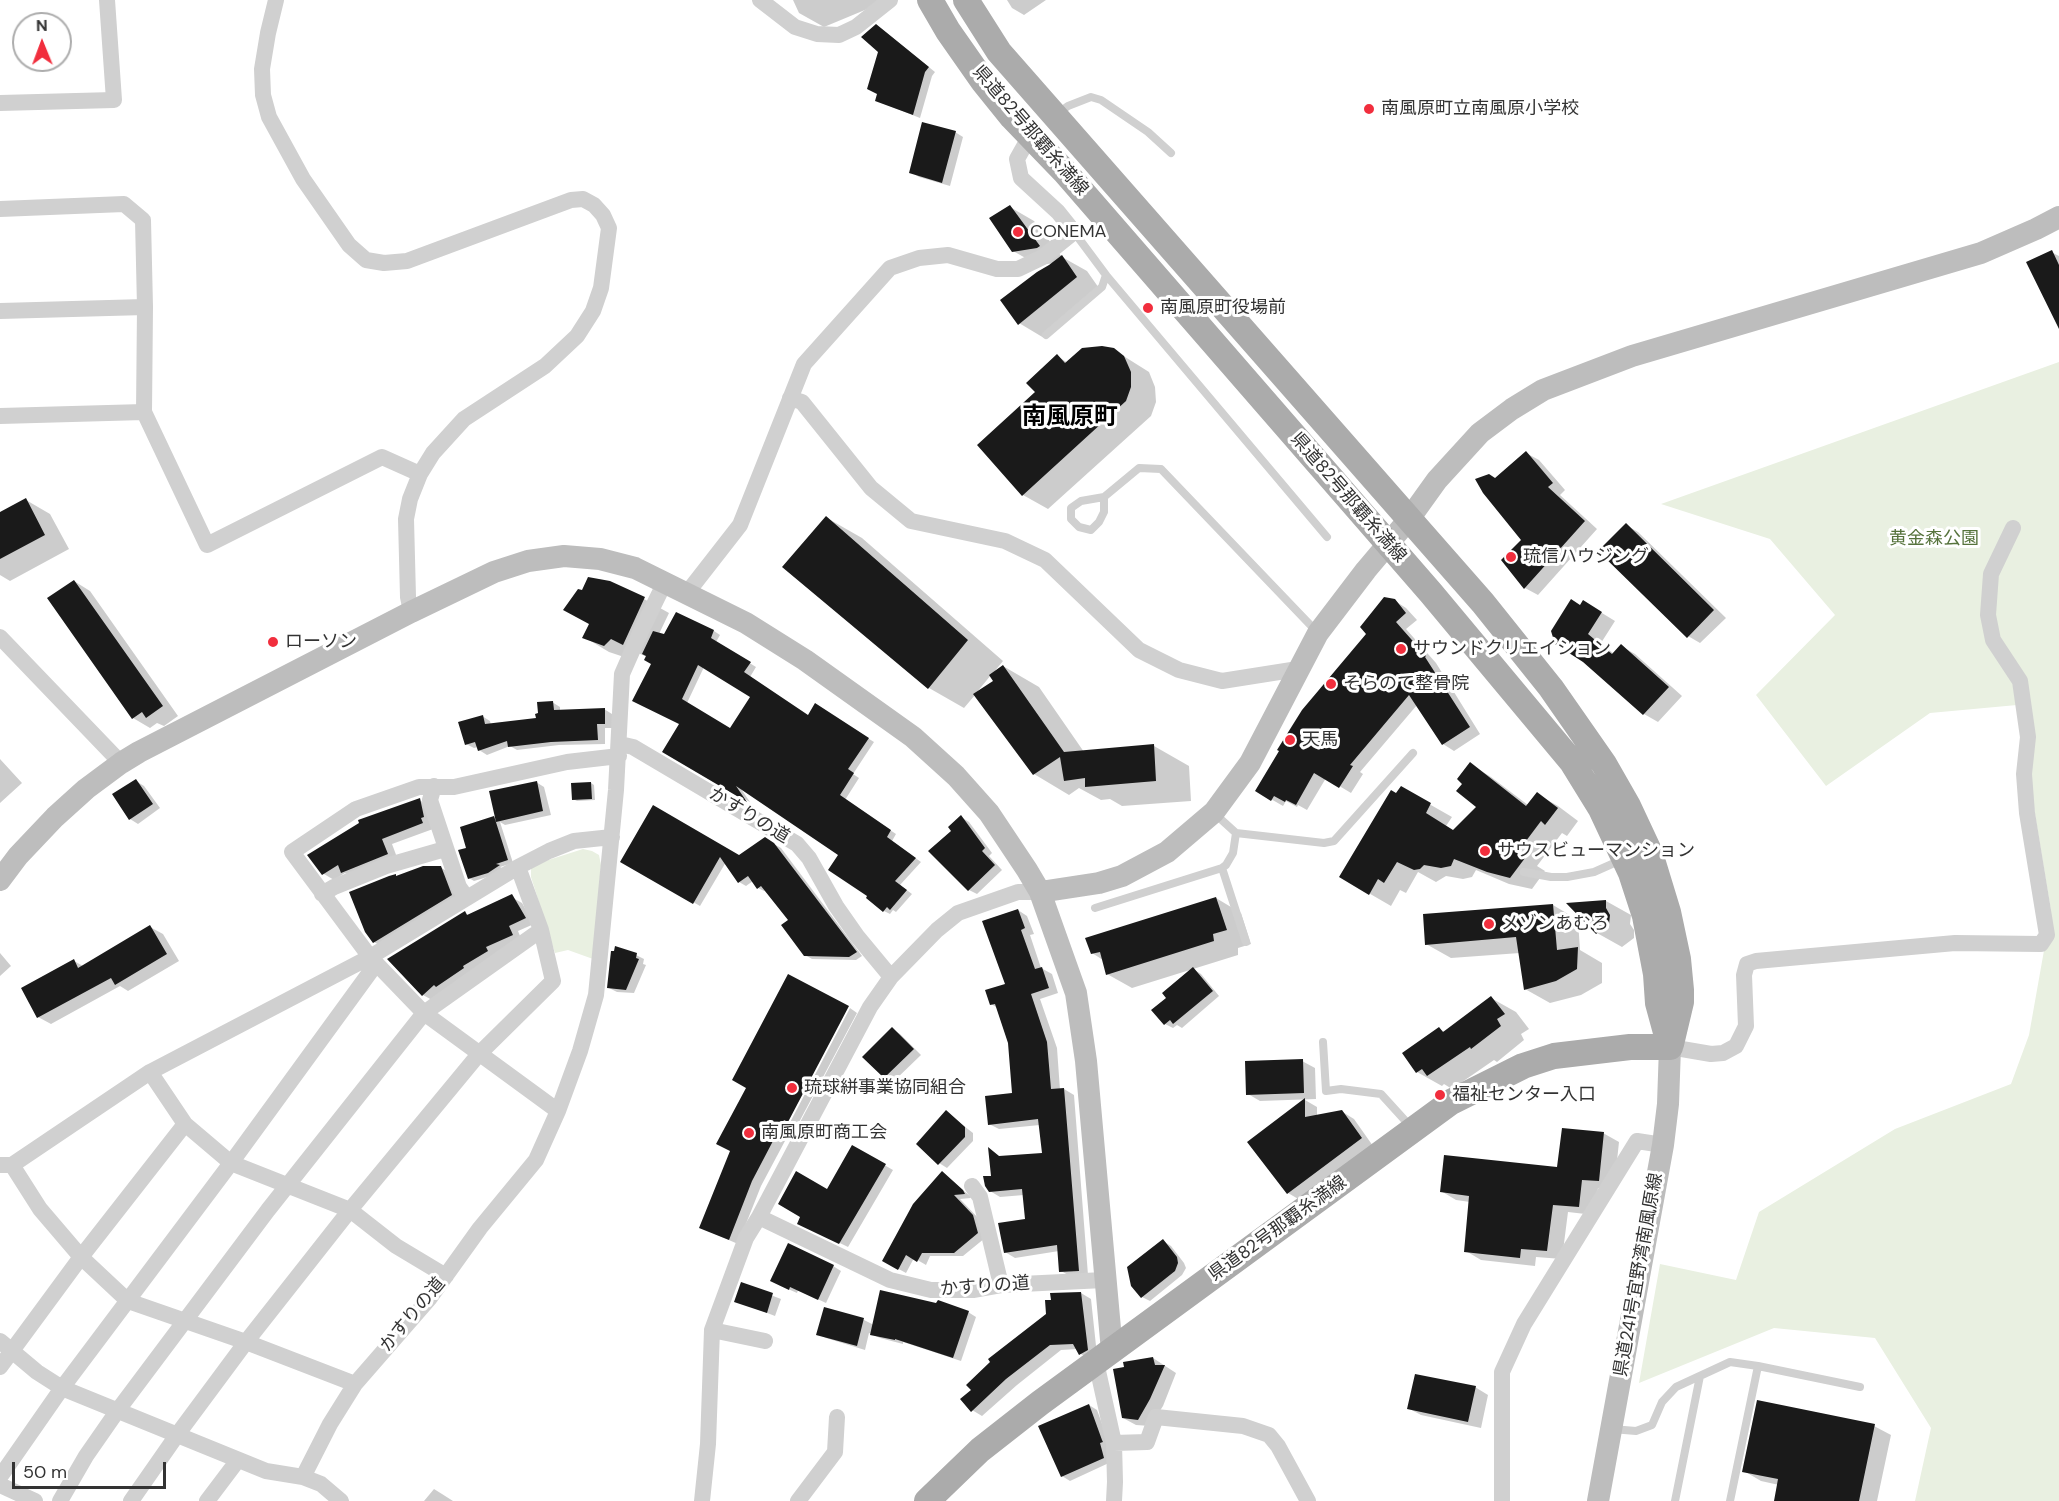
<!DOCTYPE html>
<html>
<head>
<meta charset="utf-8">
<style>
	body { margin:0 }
	#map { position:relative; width:2059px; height:1501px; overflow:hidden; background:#fff; font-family:"DM Sans",sans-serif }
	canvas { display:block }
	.north { position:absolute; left:12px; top:12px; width:60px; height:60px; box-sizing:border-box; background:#fff; border:2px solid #adadad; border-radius:50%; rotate:359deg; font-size:16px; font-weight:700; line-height:24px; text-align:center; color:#333 }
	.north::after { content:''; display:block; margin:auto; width:21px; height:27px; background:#f12e3d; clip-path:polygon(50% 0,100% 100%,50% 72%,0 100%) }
	.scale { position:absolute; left:12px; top:1462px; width:154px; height:27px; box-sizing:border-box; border:3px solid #333; border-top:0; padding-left:8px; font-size:18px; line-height:21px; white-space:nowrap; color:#333; -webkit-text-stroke:4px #fff; paint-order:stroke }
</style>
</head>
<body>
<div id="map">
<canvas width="2059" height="1501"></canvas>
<div class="north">N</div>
<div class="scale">50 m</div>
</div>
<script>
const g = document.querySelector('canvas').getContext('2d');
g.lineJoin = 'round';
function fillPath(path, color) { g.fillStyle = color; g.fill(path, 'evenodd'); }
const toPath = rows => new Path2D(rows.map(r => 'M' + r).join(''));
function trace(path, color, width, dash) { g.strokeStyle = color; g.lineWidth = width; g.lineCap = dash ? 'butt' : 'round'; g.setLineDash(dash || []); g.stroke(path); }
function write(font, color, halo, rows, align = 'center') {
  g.font = font + ' "DM Sans","Noto Sans JP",sans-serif'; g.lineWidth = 6; g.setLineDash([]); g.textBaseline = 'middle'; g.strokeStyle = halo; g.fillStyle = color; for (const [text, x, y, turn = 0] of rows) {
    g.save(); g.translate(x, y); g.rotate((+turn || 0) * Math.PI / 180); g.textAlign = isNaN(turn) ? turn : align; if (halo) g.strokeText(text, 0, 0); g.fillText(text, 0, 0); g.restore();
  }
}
const green = toPath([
	[2059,362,2059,1501,1915,1501,1931,1428,1875,1338,1774,1328,1639,1383,1660,1264,1736,1280,1759,1212,1895,1129,2011,1084,2029,1035,2051,911,2017,705,1930,713,1826,786,1756,695,1835,615,1770,539,1661,504],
	[583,849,592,851,599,855,601,865,593,959,568,950,555,953,531,877,531,868,539,863]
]);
const shadow = toPath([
	[793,0,889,0,824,27,799,13],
	[1007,0,1046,0,1024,15,1012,8],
	[883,30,935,72,932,76,920,118,877,101],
	[955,132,963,137,950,186,919,177,911,172],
	[1010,207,1034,221,1062,257,1087,271,1101,291,1044,338,1019,323,1056,263,1038,265,1013,251],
	[2051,252,2059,256,2059,315],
	[1114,350,1149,372,1155,387,1156,402,1151,416,1048,509,1023,495,1037,392,1057,356,1068,363],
	[1526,453,1539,460,1565,490,1560,495,1597,529,1538,595,1525,588,1503,560,1523,540,1496,479],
	[26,500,50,514,69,549,10,581,0,575,0,513],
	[827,518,862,538,1003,661,994,672,1003,666,1039,687,1084,752,1154,746,1189,766,1191,801,1122,806,1110,799,1101,800,1079,788,1069,795,1034,774,975,695,964,708,929,688],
	[991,675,995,682,977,692],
	[1626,525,1638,532,1726,618,1700,643,1688,636],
	[74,581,90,591,178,716,164,726,157,723,150,728,133,718],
	[644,599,669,613,659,634,665,636,677,614,714,631,720,635,716,642,756,667,750,677,808,716,821,709,874,742,853,774,859,778,845,800,896,834,892,841,921,862,900,885,912,894,896,912,893,910,890,914,884,911,840,854,739,786,750,802,664,752,681,723,653,664,647,657,636,652,630,659,609,652,584,637],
	[704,667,752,697,730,729,687,703],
	[1395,601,1406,608,1417,620,1406,629,1436,663,1480,734,1454,751,1443,744,1417,705,1360,772,1363,774,1351,793,1326,778,1307,810,1298,805,1297,807,1286,801,1283,806,1257,791],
	[1584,602,1615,621,1601,643,1614,654,1621,646,1635,654,1682,696,1658,722,1644,714,1584,660,1580,607],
	[552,702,560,707,560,711,604,709,612,714,612,728,605,728,605,744,559,745,517,750,510,746,487,755,479,750,478,747,474,748,466,744,482,716,490,721,491,725,538,719],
	[0,759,22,783,0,803],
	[1470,764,1491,777,1528,805,1537,794,1558,806,1578,821,1567,836,1562,833,1537,866,1545,871,1532,889,1509,884,1476,870,1472,877,1463,879,1446,876,1436,882,1418,872,1406,893,1400,890,1391,906,1341,877,1401,788,1452,817,1446,826,1454,831,1478,806,1465,783],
	[136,781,144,786,160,808,138,824,130,819],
	[536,782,544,787,551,815,505,825,500,822,513,863,500,867,504,869,494,875,474,881,469,878,468,849,494,817,497,819],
	[591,783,594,785,595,800,577,801,573,799],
	[419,800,430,806,433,829,392,844,398,860,353,878,345,873,334,880,324,874,309,855],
	[653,807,739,857,765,839,781,848,862,956,856,960,812,959,805,955,790,920,766,890,764,891,758,888,753,881,746,886,739,882,726,862,700,906,622,861],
	[961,817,969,822,992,853,989,856,1002,870,977,894,969,890,953,831],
	[440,867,448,872,459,899,381,946,374,942,397,877],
	[513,898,522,903,534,924,518,931,522,941,432,1000,423,995,465,913,470,916],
	[1216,898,1241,913,1251,944,1238,948,1238,955,1132,988,1107,974,1103,960,1092,953],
	[1606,901,1631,915,1630,924,1634,930,1634,938,1622,947,1597,933,1570,904],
	[1553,905,1578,920,1580,950,1602,963,1602,983,1581,995,1550,1003,1525,989,1520,953,1451,958,1426,944],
	[1018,910,1027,916,1034,934,1030,935,1041,968,1052,974,1058,993,1040,999,1057,1048,1060,1090,1064,1089,1074,1095,1088,1275,1070,1276,1061,1271,1059,1251,1015,1258,1005,1252,1027,1220,1024,1195,1000,1197,990,1191,992,1178,990,1150,1002,1158,1044,1154,1040,1125,999,1129,989,1124,1013,1094,1010,1043,998,1008,991,1004,1007,985],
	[150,927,163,934,179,961,128,991,120,986,51,1024,38,1017,74,961,83,966],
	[0,953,11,966,0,976],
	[636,955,644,959,643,964,646,965,634,993,617,992,609,988],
	[1193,969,1201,974,1219,996,1182,1028,1177,1025,1173,1028,1165,1024],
	[1491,998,1516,1012,1529,1029,1521,1034,1524,1040,1497,1062,1494,1060,1452,1089,1444,1084,1442,1086,1417,1072,1439,1029,1445,1032],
	[847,1007,783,1128,786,1130,850,1008,857,1013,797,1126,794,1124,761,1186,738,1244,701,1228,732,1150,748,1087],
	[892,1029,900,1034,921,1055,893,1082,885,1077],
	[1302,1061,1315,1068,1316,1099,1260,1101,1248,1094],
	[1305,1100,1317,1107,1317,1116,1341,1111,1354,1119,1373,1146,1300,1200,1288,1193],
	[946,1112,973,1133,973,1141,947,1168,939,1163],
	[1603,1133,1619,1142,1614,1189,1598,1188,1594,1215,1568,1212,1562,1259,1536,1257,1535,1266,1481,1260,1466,1251,1470,1202,1456,1200,1441,1191,1558,1169],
	[853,1147,893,1170,848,1247,807,1227],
	[942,1173,970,1196,971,1198,960,1199,981,1221,985,1238,963,1256,930,1256,926,1265,914,1258,906,1273,884,1261],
	[1163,1241,1171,1246,1184,1263,1186,1268,1182,1275,1150,1301,1142,1297],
	[833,1266,841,1271,826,1303,798,1290,797,1293,779,1285],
	[742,1284,781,1299,775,1316,736,1301],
	[1081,1293,1091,1299,1097,1355,1091,1360,1081,1354,1077,1349,1061,1350,1017,1385,982,1416,972,1410,973,1390],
	[825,1309,864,1320,874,1325,968,1312,976,1317,961,1361,903,1342,903,1344,880,1338,869,1333,865,1350,826,1338,818,1334],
	[1153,1358,1176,1373,1163,1406,1150,1426,1136,1425,1123,1418],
	[1475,1387,1488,1395,1481,1428,1421,1415,1408,1408],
	[1089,1405,1097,1410,1110,1445,1111,1462,1070,1481,1062,1476],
	[1874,1426,1891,1435,1877,1501,1776,1501,1779,1485,1761,1481,1744,1471],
	[434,1489,442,1494,453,1501,424,1501]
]);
const building = toPath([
	[876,24,929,67,925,72,913,115,875,101,877,94,867,89,878,52,861,37],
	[922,122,956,131,942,183,909,173],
	[1010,205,1040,246,1037,248,1012,252,989,218],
	[2052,250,2059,265,2059,329,2026,262],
	[1062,255,1077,277,1018,325,1000,300,1037,272,1049,265],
	[1102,346,1114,348,1124,356,1131,372,1131,387,1126,401,1022,496,977,445,1035,392,1026,383,1057,354,1065,363,1082,348],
	[1526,451,1553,483,1548,487,1585,521,1524,589,1501,560,1521,540,1483,493,1475,479,1489,474,1495,478],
	[26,498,45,535,0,559,0,512],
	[826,516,968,640,928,689,782,567],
	[1626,523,1714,610,1687,638,1598,551],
	[588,577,610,581,645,597,623,645,611,639,604,646,582,638,589,624,563,610,578,589,582,590],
	[74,580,163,706,146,718,142,712,132,719,47,598],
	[1384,597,1395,599,1406,613,1396,622,1426,656,1425,657,1470,727,1442,745,1409,695,1350,765,1353,766,1339,788,1314,773,1296,805,1286,800,1285,802,1274,796,1271,801,1255,791,1279,751,1277,750,1302,710,1366,634,1360,627],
	[1571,599,1580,605,1583,600,1602,612,1588,634,1612,654,1621,644,1669,687,1643,715,1583,662,1555,644,1551,631],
	[676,612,714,630,711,638,751,662,744,672,808,715,815,703,869,738,848,769,854,773,840,795,891,830,887,837,916,858,895,881,907,890,890,910,887,907,883,912,866,898,867,896,828,870,838,855,736,786,747,802,662,752,679,724,632,701,651,664,644,660,646,656,642,654,653,631,664,634],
	[698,665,750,697,730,728,682,699],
	[1003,665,1064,752,1154,744,1156,781,1085,787,1085,778,1064,781,1060,757,1033,775,973,694,993,681,989,675],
	[553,701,554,710,605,708,605,724,597,724,598,740,551,742,508,747,507,741,478,751,475,742,465,745,458,722,483,715,485,724,536,718,535,714,538,713,537,702],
	[1470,762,1526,806,1537,792,1558,808,1545,825,1541,821,1517,853,1525,858,1510,878,1487,872,1454,859,1451,866,1441,868,1424,865,1420,869,1414,870,1397,862,1384,883,1378,879,1369,895,1339,877,1391,790,1396,793,1401,786,1431,803,1426,813,1453,830,1476,807,1456,791,1462,784,1457,779],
	[136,779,153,804,129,820,112,794],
	[537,781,543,811,496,822,489,791],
	[591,782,592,799,572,800,571,783],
	[420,798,424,817,421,818,423,823,382,839,388,854,341,873,338,865,322,875,307,855,359,823,358,820],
	[653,805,739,855,765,837,774,843,857,952,849,957,804,956,781,925,788,920,761,886,757,889,748,876,738,883,720,857,693,904,620,862],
	[961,815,985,848,982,851,995,865,968,891,928,851,951,831,948,827],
	[494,816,508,860,496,864,500,865,488,873,468,879,458,850,466,848,460,827],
	[423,866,441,866,452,895,373,943,365,932,349,892,389,876,396,874,396,876],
	[512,894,526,918,509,926,513,935,486,947,488,951,463,966,464,968,436,987,434,985,422,996,387,959,465,911,467,915],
	[1216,897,1227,930,1213,934,1214,941,1106,975,1100,952,1091,954,1085,938],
	[1606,900,1606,908,1610,915,1609,924,1596,934,1566,903],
	[1553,904,1557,950,1578,947,1577,969,1556,981,1524,990,1516,937,1425,945,1423,914],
	[1018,909,1025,928,1021,930,1035,969,1042,967,1049,988,1031,994,1047,1042,1051,1089,1064,1088,1079,1271,1059,1272,1057,1245,1004,1253,998,1223,1025,1219,1022,1189,989,1192,985,1186,983,1176,991,1176,988,1147,999,1156,1042,1153,1038,1119,988,1125,985,1096,1012,1093,1008,1043,995,1004,990,1005,985,990,1005,984,982,921],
	[150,925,167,954,115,985,111,978,37,1018,21,988,74,959,78,968],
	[615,946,637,953,636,958,639,959,626,990,607,988,611,951,614,951],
	[1193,967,1213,991,1173,1024,1170,1020,1164,1025,1151,1010,1166,998,1162,993],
	[788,974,849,1006,788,1122,784,1120,752,1181,729,1240,699,1228,730,1151,716,1144,746,1088,732,1080],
	[1491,996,1505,1014,1497,1019,1501,1026,1471,1049,1470,1047,1427,1076,1422,1069,1416,1073,1402,1053,1439,1027,1443,1032],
	[892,1027,914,1049,884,1078,862,1057],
	[1303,1059,1304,1093,1246,1095,1245,1061],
	[1305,1098,1305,1117,1342,1110,1362,1138,1287,1194,1247,1142],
	[946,1110,965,1127,965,1137,938,1165,916,1144],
	[1562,1128,1604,1132,1599,1181,1582,1180,1579,1207,1553,1205,1547,1251,1521,1249,1520,1258,1464,1252,1469,1196,1440,1192,1444,1155,1557,1167],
	[852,1145,886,1164,839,1244,797,1224,800,1217,778,1204,796,1171,827,1189],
	[942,1171,963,1190,965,1194,954,1195,973,1215,978,1233,954,1253,922,1253,917,1262,906,1255,898,1270,882,1261,913,1204],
	[1163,1239,1177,1257,1178,1263,1175,1271,1141,1298,1131,1286,1127,1267],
	[788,1243,834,1265,818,1300,790,1287,789,1290,770,1281],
	[741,1282,773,1293,767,1313,734,1302],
	[880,1290,936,1303,938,1300,969,1311,953,1358,895,1339,895,1340,870,1335],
	[1081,1292,1088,1350,1079,1355,1073,1344,1050,1345,1006,1379,971,1412,960,1399,971,1390,966,1385,990,1362,988,1359,1046,1314,1045,1300,1051,1300,1050,1293],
	[824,1307,864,1318,857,1346,816,1335],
	[1153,1357,1155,1365,1165,1365,1150,1399,1138,1420,1122,1418,1113,1369,1124,1367,1123,1362],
	[1415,1374,1476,1386,1468,1422,1407,1409],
	[1757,1400,1875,1424,1859,1501,1774,1501,1778,1479,1742,1472],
	[1089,1404,1102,1440,1103,1442,1100,1443,1104,1458,1061,1477,1038,1426]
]);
const lane = toPath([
	[1057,114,1068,106,1091,97,1101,100,1148,132,1171,153],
	[1106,275,1327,537],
	[1046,335,1102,287,1106,275,1074,232],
	[1104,497,1081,501,1071,508,1071,519,1079,527,1091,530,1099,522,1104,512,1104,497,1139,468,1161,469,1318,633],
	[1214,813,1236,833,1324,843,1334,841,1413,753],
	[1222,868,1246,942],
	[1524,872,1551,877,1567,877,1594,872,1621,860],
	[1095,908,1222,868,1226,865,1233,853,1236,833],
	[1323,1042,1326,1091,1341,1089,1381,1094,1411,1127],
	[1758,1366,1860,1387],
	[1612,1429,1636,1431,1652,1425,1662,1402,1676,1387,1730,1362,1758,1366,1730,1501],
	[1675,1501,1700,1376]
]);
const street = toPath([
	[276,0,268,33,262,69,263,95,269,117,303,179,349,245,366,260,384,263,407,261,571,200,583,199,594,205,603,215,609,228,601,288,593,311,577,336,545,366,464,419,433,453,420,474,410,499,406,519,408,597,411,612],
	[760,0,795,27,817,34,839,35,856,27,890,0],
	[0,103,114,100,107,0],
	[0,209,124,204,143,220,145,307,144,412,0,416],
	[0,311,145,307],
	[790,398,802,402,871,488,911,521,1005,541,1045,560,1139,650,1179,670,1222,681,1298,669],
	[144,412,207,545,382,457,420,474],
	[687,593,740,525,804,364,890,268,919,258,948,255,997,269,1018,269,1043,257,1074,232,1058,212,1021,178,1017,159,1030,136],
	[0,637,121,763],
	[620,744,633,747,797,844,809,858,836,906,857,936,891,977],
	[434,786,430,800,459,887,467,898],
	[322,894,334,887,386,866,445,849],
	[1670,1047,1711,1054,1723,1053,1736,1046,1746,1026,1744,975,1747,964,1756,961,1955,943,2041,944,2047,935,2027,813,2024,774,2028,737,2020,681,1993,640,1988,615,1991,574,2013,528],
	[150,1072,185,1124,231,1163,350,1210,396,1246,446,1276],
	[558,1111,424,1013,370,957,292,852,356,809,419,787,454,787,567,762,619,756],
	[0,1165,12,1165,150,1072,370,957,518,867,549,851,574,841,612,837],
	[12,1165,40,1209,81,1257,128,1301,246,1342,355,1384],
	[972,1186,980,1197,1001,1285],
	[759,1217,890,1280,931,1290,973,1290,1001,1285,1104,1280],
	[712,1330,765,1341],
	[0,1341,37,1372,62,1388,266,1471,303,1477,321,1484,341,1501],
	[1096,1362,1114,1443,1115,1482,1114,1501],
	[0,1367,81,1257,185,1124],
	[1114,1443,1147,1442,1156,1417,1243,1426,1269,1435,1278,1446,1308,1501],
	[0,1477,62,1388,231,1163,376,964],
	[303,1477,330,1424,355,1384,429,1299,480,1228,536,1160,558,1111,580,1051,596,995,616,790,622,674,641,631,665,582],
	[0,1485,35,1501],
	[60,1501,86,1456,118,1410,268,1210,424,1013,541,930],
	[131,1501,177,1435,246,1342,350,1210,479,1054,553,981,541,930,518,867],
	[207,1501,238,1460],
	[702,1501,708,1444,712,1330,746,1238,759,1217,870,1007,891,977,937,930,958,913,1018,892,1040,892],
	[798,1501,835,1452,837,1417],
	[1502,1501,1502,1372,1524,1324,1637,1141,1663,1145]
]);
const secondary = toPath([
	[0,880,18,856,55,817,86,789,121,763,139,752,411,612,494,572,528,561,564,556,600,559,635,568,746,623,805,660,913,737,956,776,989,813,1027,870,1040,892,1076,993,1086,1061,1112,1351],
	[1040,892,1099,883,1122,876,1167,852,1214,812,1250,763,1318,633,1366,570,1409,519,1437,480,1480,433,1512,409,1543,390,1632,356,1981,253,2036,229,2059,217],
	[1598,1501,1663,1145,1668,1104,1670,1047]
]);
const primary = toPath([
	[930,0,948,31,983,81,1012,117,1065,172,1431,593,1572,762,1601,809,1631,873,1645,916,1656,974,1658,1003,1670,1047],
	[966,0,999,52,1483,603,1551,688,1604,764,1628,806,1650,853,1668,912,1678,959,1681,990,1681,1002,1671,1044],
	[927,1501,980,1450,1040,1403,1451,1102,1523,1066,1554,1056,1630,1047,1670,1047]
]);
const markers = [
	[1369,109,6,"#f12e3d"],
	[1018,232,6,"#f12e3d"],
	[1148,308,6,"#f12e3d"],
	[1511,557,6,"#f12e3d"],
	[273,642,6,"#f12e3d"],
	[1401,649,6,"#f12e3d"],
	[1331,684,6,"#f12e3d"],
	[1290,740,6,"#f12e3d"],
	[1485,851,6,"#f12e3d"],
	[1489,924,6,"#f12e3d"],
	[792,1088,6,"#f12e3d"],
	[1440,1095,6,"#f12e3d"],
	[749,1133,6,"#f12e3d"]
];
const poiNames = [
	["南風原町立南風原小学校",1381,109],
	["CONEMA",1030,232],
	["南風原町役場前",1160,308],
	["琉信ハウジング",1523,557],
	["ローソン",285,642],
	["サウンドクリエイション",1413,649],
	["そらのて整骨院",1343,684],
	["天馬",1302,740],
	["サウスビューマンション",1497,851],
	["メゾンあむろ",1501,924],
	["琉球絣事業協同組合",804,1088],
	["福祉センター入口",1452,1095],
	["南風原町商工会",761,1133]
];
const streetNames = [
	["県道82号那覇糸満線",1030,131,49],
	["県道82号那覇糸満線",1348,498,49],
	["かすりの道",749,816,31],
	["県道82号那覇糸満線",1278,1229,-36],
	["県道241号宜野湾南風原線",1639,1275,-80],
	["かすりの道",985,1287,-4],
	["かすりの道",413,1315,-50]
];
const parkNames = [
	["黄金森公園",1934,539]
];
const districtNames = [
	["南風原町",1070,418]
];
fillPath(green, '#e9f0e1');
fillPath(shadow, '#0003');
fillPath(building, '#1a1a1a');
trace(lane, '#d0d0d0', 8);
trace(street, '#d0d0d0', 16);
trace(secondary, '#bdbdbd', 22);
trace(primary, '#ababab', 26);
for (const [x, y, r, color] of markers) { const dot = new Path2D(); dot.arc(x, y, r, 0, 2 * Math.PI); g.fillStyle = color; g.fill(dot); trace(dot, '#fff', 2); }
write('18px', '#333', '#fff', poiNames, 'left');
write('18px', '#333', '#fff', streetNames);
write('18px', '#56733c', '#fff', parkNames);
write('bold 24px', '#000', '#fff', districtNames);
</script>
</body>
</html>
